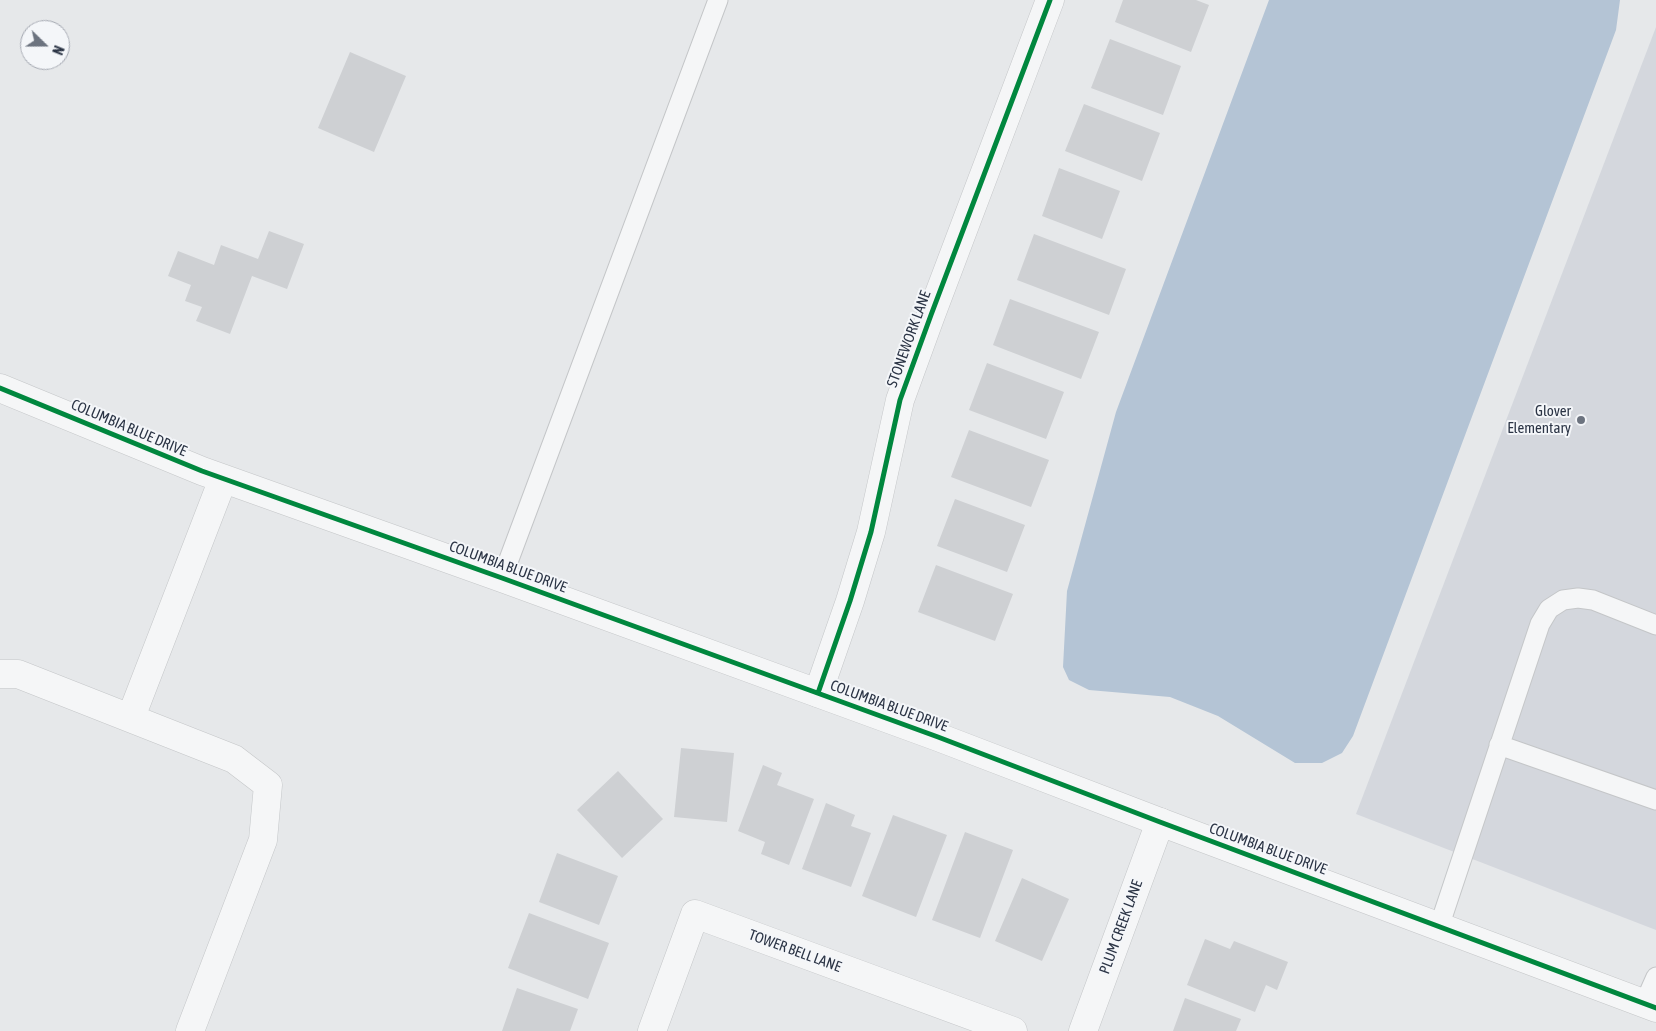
<!DOCTYPE html>
<html>
<head>
<meta charset="utf-8">
<style>
	body { margin:0 }
	#map { position:relative; width:1656px; height:1031px; overflow:hidden; background:#e6e8ea; font-family:"Asap Condensed",sans-serif }
	canvas { display:block }
	.north { position:absolute; left:20px; top:20px; width:50px; height:50px; box-sizing:border-box; background:#f4f6f9; border:1px solid #a4a8b1; border-radius:50%; rotate:112deg; font-size:14px; font-weight:700; line-height:20px; text-align:center; color:#2b3445 }
	.north::after { content:''; display:block; margin:auto; width:18px; height:22px; background:#6c737f; clip-path:polygon(50% 0,100% 100%,50% 72%,0 100%) }
</style>
</head>
<body>
<div id="map">
<canvas width="1656" height="1031"></canvas>
<div class="north">N</div>
</div>
<script>
const g = document.querySelector('canvas').getContext('2d');
g.lineJoin = 'round';
function fillPath(path, color) { g.fillStyle = color; g.fill(path, 'evenodd'); }
const toPath = rows => new Path2D(rows.map(r => 'M' + r).join(''));
function trace(path, color, width, dash) { g.strokeStyle = color; g.lineWidth = width; g.lineCap = dash ? 'butt' : 'round'; g.setLineDash(dash || []); g.stroke(path); }
function write(font, color, halo, rows, align = 'center') {
  g.font = font + ' "Asap Condensed",sans-serif'; g.lineWidth = 4; g.setLineDash([]); g.textBaseline = 'middle'; g.strokeStyle = halo; g.fillStyle = color; for (const [text, x, y, turn = 0] of rows) {
    g.save(); g.translate(x, y); g.rotate((+turn || 0) * Math.PI / 180); g.textAlign = isNaN(turn) ? turn : align; if (halo) g.strokeText(text, 0, 0); g.fillText(text, 0, 0); g.restore();
  }
}
const built = toPath([
	[1656,27,1656,930,1356,814]
]);
const water = toPath([
	[1269,0,1620,0,1616,30,1353,736,1342,753,1322,763,1295,763,1218,716,1170,697,1089,690,1069,680,1063,667,1067,591,1116,412]
]);
const building = toPath([
	[1123,0,1196,0,1209,5,1191,52,1115,22],
	[1110,39,1181,66,1163,115,1091,88],
	[350,52,406,76,374,152,318,128],
	[1084,104,1160,133,1142,181,1065,151],
	[1059,168,1120,191,1102,239,1042,216],
	[269,231,304,244,287,289,252,276,230,334,196,321,202,307,185,301,191,285,168,276,178,251,214,265,221,245,258,259],
	[1034,234,1126,269,1109,315,1017,280],
	[1010,299,1099,332,1081,379,993,345],
	[987,363,1064,392,1046,439,969,410],
	[969,430,1049,460,1031,507,951,477],
	[955,499,1025,525,1007,572,937,546],
	[936,565,1013,594,995,641,918,612],
	[681,748,734,753,727,822,674,817],
	[763,765,782,773,777,785,814,799,789,865,761,854,765,842,738,831],
	[618,771,663,819,622,858,577,810],
	[826,803,855,815,851,826,871,833,851,887,802,869],
	[893,815,947,835,916,917,862,896],
	[965,832,1013,850,980,938,932,920],
	[557,853,618,876,599,925,539,902],
	[1022,878,1069,899,1042,961,995,941],
	[529,913,609,943,588,999,508,968],
	[1205,939,1230,949,1234,941,1288,962,1277,990,1266,985,1255,1012,1187,985],
	[517,988,578,1009,570,1031,502,1031],
	[1185,998,1241,1019,1236,1031,1173,1031]
]);
const service = toPath([
	[502,578,718,0],
	[1499,745,1656,800],
	[1439,927,1540,624,1549,609,1563,600,1578,598,1593,600,1656,625],
	[1644,1004,1656,977]
]);
const minor = toPath([
	[0,674,18,674,234,759,268,785,263,840,190,1031],
	[818,693,850,601,871,532,900,400,931,315,1050,0],
	[131,717,223,479],
	[652,1031,695,914,1013,1031],
	[1083,1031,1160,822]
]);
const tertiary = toPath([
	[0,388,202,471,502,578,938,737,1160,822,1656,1008]
]);
const cycleway = toPath([
	[0,388,202,471,502,578,938,737,1160,822,1656,1008],
	[818,693,850,601,871,532,900,400,931,315,1050,0]
]);
const markers = [
	[1581,420,5,"#6c737f"]
];
const streetNames = [
	["STONEWORK LANE",909,339,-70],
	["COLUMBIA BLUE DRIVE",129,428,23],
	["COLUMBIA BLUE DRIVE",508,567,20],
	["COLUMBIA BLUE DRIVE",889,706,20],
	["COLUMBIA BLUE DRIVE",1268,849,20],
	["PLUM CREEK LANE",1121,927,-70],
	["TOWER BELL LANE",795,951,20]
];
const poiNames = [
	["Glover",1571,411],
	["Elementary",1571,428]
];
fillPath(built, '#d4d7dd');
fillPath(water, '#b4c4d5');
fillPath(building, '#ced0d3');
trace(service, '#c4c6c8', 21);
trace(minor, '#c4c6c8', 29);
trace(tertiary, '#c4c6c8', 29);
trace(service, '#f5f6f7', 19);
trace(minor, '#f5f6f7', 28);
trace(tertiary, '#f5f6f7', 28);
trace(cycleway, '#00873e', 5);
for (const [x, y, r, color] of markers) { const dot = new Path2D(); dot.arc(x, y, r, 0, 2 * Math.PI); g.fillStyle = color; g.fill(dot); trace(dot, '#f4f6f9', 2); }
write('15px', '#2b3445', '#f4f6f9', streetNames);
write('15px', '#2b3445', '#f4f6f9', poiNames, 'right');
</script>
</body>
</html>
